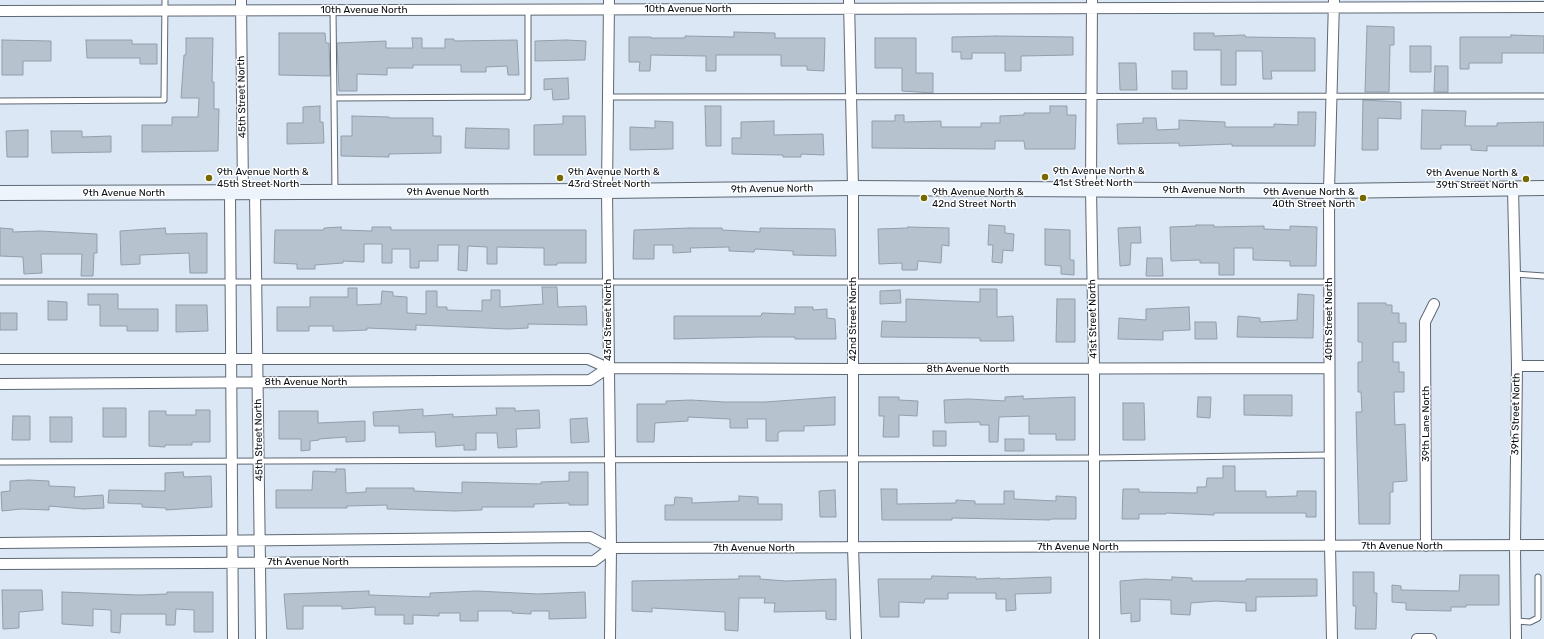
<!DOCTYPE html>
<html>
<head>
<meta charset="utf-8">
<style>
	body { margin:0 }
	canvas { display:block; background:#dbe7f5 }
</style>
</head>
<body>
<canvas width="1544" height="639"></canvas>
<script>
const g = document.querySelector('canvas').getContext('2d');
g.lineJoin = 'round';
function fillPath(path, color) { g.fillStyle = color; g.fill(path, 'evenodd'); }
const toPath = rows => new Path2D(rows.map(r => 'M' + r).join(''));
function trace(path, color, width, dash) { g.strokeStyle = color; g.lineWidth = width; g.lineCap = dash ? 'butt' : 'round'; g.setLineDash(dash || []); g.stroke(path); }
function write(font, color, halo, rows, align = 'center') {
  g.font = font + ' Rubik,sans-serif'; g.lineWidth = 3; g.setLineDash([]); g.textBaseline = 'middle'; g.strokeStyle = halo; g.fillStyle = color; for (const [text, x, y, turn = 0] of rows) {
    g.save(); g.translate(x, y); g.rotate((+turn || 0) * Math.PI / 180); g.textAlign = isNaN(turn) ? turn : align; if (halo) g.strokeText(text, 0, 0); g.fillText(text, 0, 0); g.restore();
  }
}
const building = toPath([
	[1367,26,1394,27,1394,45,1390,45,1389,92,1365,92,1367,26],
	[734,32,775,33,775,38,825,38,824,71,807,70,807,66,781,66,781,55,716,55,716,71,706,71,706,56,651,55,650,71,639,71,640,62,629,62,629,37,651,37,651,38,685,38,685,36,734,37,734,32],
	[279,33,325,33,326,43,329,43,330,76,279,75,279,33],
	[1194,33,1214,33,1214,36,1245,35,1245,37,1315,38,1315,71,1271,71,1272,79,1263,79,1262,51,1236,51,1236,85,1221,85,1221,50,1194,50,1194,33],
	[1511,35,1544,36,1544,53,1502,53,1502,63,1469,63,1469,69,1460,69,1460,37,1511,37,1511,35],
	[996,36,1073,37,1073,55,1021,56,1021,71,1005,71,1005,53,972,53,972,59,961,59,961,52,952,52,952,37,996,36],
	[186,38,213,38,212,82,214,82,214,109,219,109,218,151,142,152,142,125,172,125,172,117,198,117,199,98,181,98,184,55,186,55,186,38],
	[412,38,422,38,422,48,445,48,445,39,454,39,454,41,517,40,519,75,508,75,507,66,486,67,486,72,461,72,461,65,413,65,413,68,387,68,387,75,357,74,357,91,339,91,337,43,386,41,386,48,413,48,412,38],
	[875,38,916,38,916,73,933,73,933,93,902,91,902,68,875,68,875,38],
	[2,40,51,41,51,61,23,61,23,75,2,75,2,40],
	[86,40,132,40,132,44,157,44,157,64,140,64,140,58,87,58,86,40],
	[566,40,586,41,585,60,535,61,535,41,566,40],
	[1410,46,1431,46,1431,72,1410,72,1410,46],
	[1119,63,1136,63,1137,90,1120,90,1119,63],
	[1435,66,1448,66,1448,92,1434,92,1435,66],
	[1172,71,1187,71,1187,89,1172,89,1172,71],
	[568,78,569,99,553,100,552,89,544,90,544,79,568,78],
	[1363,100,1401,102,1401,119,1378,118,1378,150,1362,150,1363,100],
	[320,106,320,122,323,122,324,143,287,144,287,123,303,123,303,107,320,106],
	[705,106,721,106,721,146,706,146,705,106],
	[1050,106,1067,106,1067,115,1076,115,1075,149,1025,149,1024,141,995,141,995,149,872,148,872,121,895,121,895,115,904,115,904,122,941,121,941,127,981,127,981,123,1000,123,1000,116,1024,115,1024,113,1050,113,1050,106],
	[1422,110,1466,111,1465,126,1497,126,1497,123,1544,122,1544,146,1487,146,1487,151,1471,150,1471,145,1441,145,1441,149,1421,149,1422,110],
	[1298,112,1316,112,1315,146,1232,146,1232,144,1179,146,1179,143,1118,144,1117,124,1143,123,1143,118,1156,118,1157,130,1179,129,1179,120,1225,122,1225,127,1274,127,1274,124,1298,125,1298,112],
	[352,116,389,117,389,118,433,118,433,136,441,136,441,153,389,154,389,157,341,156,341,136,352,136,352,116],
	[563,116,585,116,586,155,534,155,534,125,563,124,563,116],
	[655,121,673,122,673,149,630,150,630,127,655,128,655,121],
	[774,121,774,135,823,134,824,155,801,154,801,157,783,157,783,155,732,154,732,138,741,138,741,122,774,121],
	[466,128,509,129,509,149,465,148,466,128],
	[28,130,28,157,7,157,6,131,28,130],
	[51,131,82,131,82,137,111,136,111,152,52,153,51,131],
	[989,225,1005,226,1005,233,1014,234,1013,251,1003,250,1002,263,992,262,993,245,988,245,989,225],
	[1196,225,1214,225,1214,227,1264,226,1264,229,1290,230,1290,226,1317,227,1316,266,1290,266,1290,261,1253,260,1253,248,1234,248,1234,275,1219,275,1219,263,1200,263,1200,260,1171,261,1170,227,1196,226,1196,225],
	[341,227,341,230,372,231,372,227,391,227,391,230,586,230,586,263,557,263,557,265,544,265,544,248,497,247,497,264,487,264,487,247,468,246,467,271,458,270,459,245,438,245,438,261,419,261,419,268,410,268,410,249,392,249,392,263,382,263,382,244,364,244,364,262,343,261,343,263,315,265,315,269,297,269,297,264,274,263,275,230,324,230,324,228,341,227],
	[908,227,949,228,949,246,942,245,941,263,918,261,917,270,902,270,902,263,879,264,878,229,908,228,908,227],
	[1140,227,1141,243,1131,243,1130,265,1120,266,1118,228,1140,227],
	[0,228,13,229,13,232,40,231,97,234,97,253,94,253,93,276,81,276,82,254,41,254,42,273,24,274,23,257,0,256,0,228],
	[165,228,166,234,207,233,207,273,190,273,189,253,140,255,140,264,121,265,120,231,165,228],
	[690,228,722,228,722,230,760,232,760,228,835,229,836,256,793,255,793,251,755,249,754,252,729,251,729,247,690,248,691,252,673,253,673,245,654,245,654,259,633,259,634,230,690,228],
	[1045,229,1070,230,1070,260,1074,260,1074,275,1061,274,1061,266,1045,265,1045,229],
	[1147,258,1162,258,1163,276,1146,276,1147,258],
	[542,287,557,287,558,307,586,306,587,325,528,324,528,328,508,329,416,325,416,330,367,328,367,330,343,331,333,331,333,326,309,326,309,331,277,331,277,307,310,307,310,297,348,297,348,288,357,288,357,305,381,304,382,291,393,292,393,296,407,297,407,313,426,314,426,291,437,291,437,307,447,307,447,310,482,311,482,300,491,300,491,290,500,290,500,307,543,304,542,287],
	[980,289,997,289,997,317,1013,316,1014,341,980,341,980,338,881,337,882,321,906,322,906,299,980,302,980,289],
	[900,290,901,303,880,304,880,291,900,290],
	[88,294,118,294,118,309,158,309,158,331,127,331,127,326,100,326,100,305,88,305,88,294],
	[1298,294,1314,295,1313,338,1237,337,1238,316,1260,318,1260,322,1297,320,1298,294],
	[1057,299,1075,299,1075,342,1056,342,1057,299],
	[48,301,67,302,67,320,48,320,48,301],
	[1358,303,1386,303,1386,305,1392,305,1392,313,1399,313,1399,323,1406,323,1406,342,1393,342,1393,362,1399,362,1399,372,1404,372,1404,392,1394,392,1395,425,1405,424,1407,481,1393,482,1393,492,1390,492,1390,524,1359,524,1356,412,1362,412,1361,392,1358,392,1358,362,1362,362,1362,342,1358,342,1358,303],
	[176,305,207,305,208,331,176,332,176,305],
	[795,307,813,307,813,310,827,309,827,318,835,319,836,339,795,339,795,337,761,337,674,339,674,316,761,316,762,313,795,314,795,307],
	[1189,307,1190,330,1163,331,1163,340,1118,339,1119,318,1146,320,1146,309,1189,307],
	[0,313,17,313,17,330,0,330,0,313],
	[1195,322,1216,322,1217,339,1195,339,1195,322],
	[1244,395,1292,395,1292,416,1244,415,1244,395],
	[1023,396,1023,399,1075,397,1075,440,1056,440,1056,434,1029,434,1029,416,999,417,998,442,989,442,989,425,980,425,980,422,945,423,944,400,969,399,1005,401,1005,397,1023,396],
	[835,397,835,425,804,426,804,431,781,431,778,433,778,441,766,441,766,419,747,419,748,428,730,428,730,419,688,417,688,421,655,423,654,442,637,442,637,404,666,404,666,401,691,400,724,402,765,402,835,397],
	[879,397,899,397,899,400,918,401,917,416,899,415,899,437,883,437,884,416,879,416,879,397],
	[1198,397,1211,397,1210,418,1197,417,1198,397],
	[1123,403,1144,403,1145,440,1123,440,1123,403],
	[103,408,126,408,126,437,103,437,103,408],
	[496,408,515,408,515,411,539,410,540,428,516,429,517,447,498,448,497,433,476,433,476,450,464,450,464,445,436,447,435,432,399,433,399,426,374,426,373,412,423,409,423,416,453,414,453,417,497,415,496,408],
	[196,410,210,410,210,442,192,442,192,445,165,445,165,447,149,446,149,411,166,411,166,415,196,415,196,410],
	[279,411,318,411,318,423,365,421,365,441,346,442,346,437,319,439,319,440,310,441,310,450,301,451,301,439,279,439,279,411],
	[13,416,30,416,30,440,12,440,13,416],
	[50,417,72,417,72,442,50,442,50,417],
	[587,418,589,442,571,443,570,419,587,418],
	[933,431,946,431,946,446,933,446,933,431],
	[1005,439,1024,439,1024,451,1005,451,1005,439],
	[1223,466,1235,466,1235,491,1266,491,1266,497,1297,496,1297,491,1316,491,1316,517,1306,517,1306,513,1214,513,1214,515,1166,513,1166,514,1139,514,1139,519,1122,519,1123,489,1139,489,1139,492,1197,493,1197,487,1206,487,1207,478,1223,478,1223,466],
	[336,469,345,469,346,493,366,492,366,488,414,488,414,491,462,493,462,482,541,484,541,482,569,481,569,472,588,472,588,505,569,505,569,503,534,504,534,507,482,507,482,510,455,511,387,509,387,505,347,506,347,508,276,508,276,490,312,490,313,471,336,472,336,469],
	[183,472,184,477,211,476,212,507,166,510,166,508,142,507,142,504,108,503,109,490,165,491,165,473,183,472],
	[29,480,49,481,49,486,75,487,74,497,103,495,104,508,84,509,49,506,49,510,21,509,2,511,1,492,10,491,10,481,29,480],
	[881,489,897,489,897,504,956,503,956,500,975,501,975,504,1004,504,1004,491,1014,491,1014,499,1056,501,1056,496,1076,497,1076,519,1051,519,1050,520,952,518,952,520,882,520,881,489],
	[835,490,836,517,820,517,819,491,835,490],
	[739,496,758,497,758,504,782,504,782,520,665,520,665,505,674,505,675,497,692,498,692,503,739,501,739,496],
	[1353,572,1374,572,1374,593,1377,593,1376,629,1355,629,1356,606,1353,606,1353,572],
	[1460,575,1499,575,1499,605,1466,605,1466,607,1451,607,1451,611,1406,610,1406,603,1392,602,1392,585,1401,586,1401,590,1459,591,1460,575],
	[739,576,760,576,760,579,786,581,836,579,836,620,826,619,826,611,774,612,775,603,764,603,765,598,739,598,738,631,725,630,725,612,652,608,652,612,632,611,632,581,739,579,739,576],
	[932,576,976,577,976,579,1000,578,1000,579,1051,577,1051,593,1015,594,1016,610,1006,611,1006,599,996,599,996,593,948,593,948,599,925,599,924,603,899,602,899,617,880,617,878,579,931,579,932,576],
	[1172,577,1192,578,1192,581,1246,581,1246,579,1317,579,1317,596,1256,597,1256,611,1246,611,1246,603,1216,601,1191,603,1190,615,1171,614,1171,600,1140,599,1140,621,1131,622,1131,613,1121,614,1120,581,1145,579,1172,580,1172,577],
	[2,590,42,590,43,610,19,612,19,628,3,629,2,590],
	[369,591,369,595,430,597,430,593,477,591,538,594,585,592,586,618,549,619,549,611,531,611,531,614,512,613,512,611,478,611,478,621,460,621,460,613,439,613,439,616,413,615,413,624,404,624,404,615,375,615,375,607,342,609,342,606,303,606,303,629,287,629,284,594,369,591],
	[62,592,139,595,167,594,167,592,213,592,213,632,194,632,194,610,176,609,175,625,166,625,166,614,121,614,120,633,111,632,111,610,93,609,93,626,62,624,62,592]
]);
const lane = toPath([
	[333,10,335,192],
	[608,97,1544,96],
	[334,98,528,97,528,10],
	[0,101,164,100,165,0],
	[1515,274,1544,276],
	[0,282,1329,282],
	[0,462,1094,458,1329,455],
	[1516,621,1530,622,1538,618,1538,577]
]);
const street = toPath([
	[241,0,243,193],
	[609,0,607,191,611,548,610,639],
	[849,0,853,188,853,547,856,639],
	[1092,0,1091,189,1094,368,1094,639],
	[0,11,1544,7],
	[1513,188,1517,366,1515,545,1516,639],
	[230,193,233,639],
	[255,193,261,639],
	[0,359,588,359,608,368,853,369,1329,368],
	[1517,366,1544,366],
	[0,384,590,380,608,368],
	[0,543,590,537,611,548,1544,545],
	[1426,546,1425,322,1434,304],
	[0,564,594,561,611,548],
	[1332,639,1330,546,1329,191,1334,0],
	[1417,639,1431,639]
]);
const secondary = toPath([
	[0,193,607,191,853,188,1329,191,1544,188]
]);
const markers = [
	[1045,177,4,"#756900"],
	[209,178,4,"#756900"],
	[560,178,4,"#756900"],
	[1526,179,4,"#756900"],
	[924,198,4,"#756900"],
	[1363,198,4,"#756900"]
];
const streetNames = [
	["10th Avenue North",688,9],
	["10th Avenue North",364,10],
	["45th Street North",242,97,-91],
	["9th Avenue North",772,189,-1],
	["9th Avenue North",1204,190],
	["9th Avenue North",448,192],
	["9th Avenue North",124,193],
	["42nd Street North",853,319,-90],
	["41st Street North",1093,319,-91],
	["40th Street North",1329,319,-90],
	["43rd Street North",608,320,-90],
	["8th Avenue North",968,369],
	["8th Avenue North",306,382],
	["39th Street North",1516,414,-89],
	["39th Lane North",1426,424,-90],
	["45th Street North",259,440,-91],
	["7th Avenue North",1402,546],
	["7th Avenue North",1078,547],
	["7th Avenue North",754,548],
	["7th Avenue North",308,562]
];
const poiNames = [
	["9th Avenue North &",1053,171],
	["41st Street North",1053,183],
	["9th Avenue North &",217,172],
	["45th Street North",217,184],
	["9th Avenue North &",568,172],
	["43rd Street North",568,184],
	["9th Avenue North &",1518,173,"right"],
	["39th Street North",1518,185,"right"],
	["9th Avenue North &",932,192],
	["42nd Street North",932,204],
	["9th Avenue North &",1355,192,"right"],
	["40th Street North",1355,204,"right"]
];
fillPath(building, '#b7c2cf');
trace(building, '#939eab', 1);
trace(lane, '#5e6874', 7);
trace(street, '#5e6874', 12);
trace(secondary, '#5e6874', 16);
trace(lane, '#fff', 5);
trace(street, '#fff', 10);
trace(secondary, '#edf4fc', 14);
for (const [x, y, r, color] of markers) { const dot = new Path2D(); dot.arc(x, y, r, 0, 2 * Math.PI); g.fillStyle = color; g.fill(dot); trace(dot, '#fff', 1.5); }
write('10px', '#0a0e12', '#fff', streetNames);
write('10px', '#0a0e12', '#fff', poiNames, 'left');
</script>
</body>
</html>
